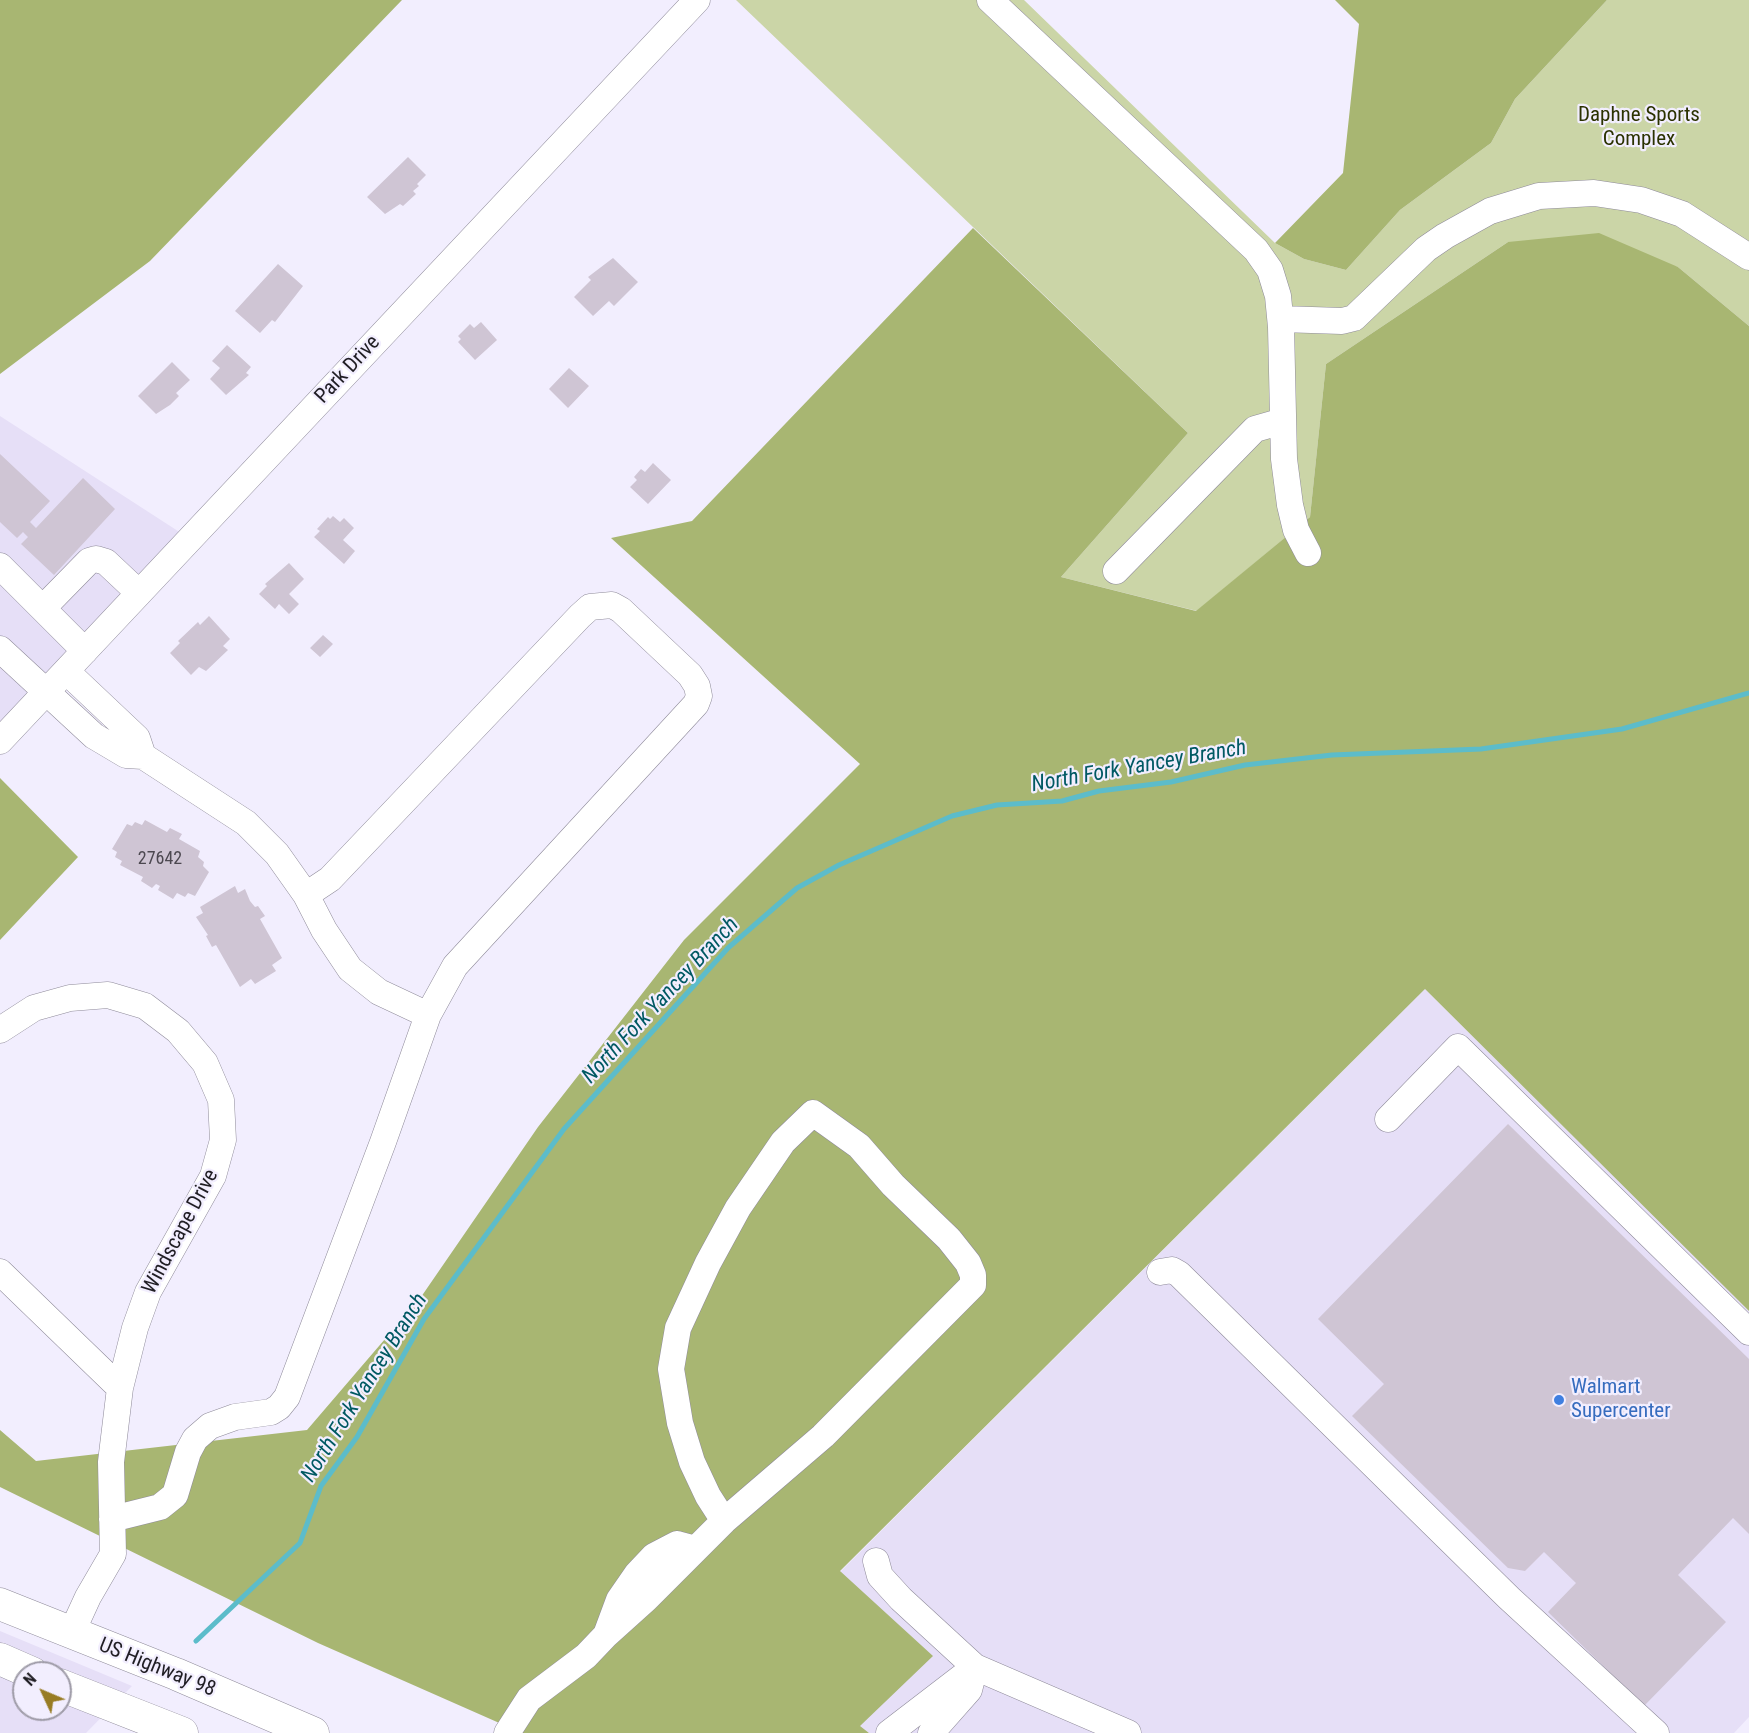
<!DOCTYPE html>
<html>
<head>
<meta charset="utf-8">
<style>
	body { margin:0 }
	#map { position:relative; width:1749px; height:1733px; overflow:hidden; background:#f2eefe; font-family:"Roboto Condensed",sans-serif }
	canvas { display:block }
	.north { position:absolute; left:12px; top:1661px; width:60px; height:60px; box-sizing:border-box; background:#f2eefe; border:2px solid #9e9ba7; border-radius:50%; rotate:314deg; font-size:16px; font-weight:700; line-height:24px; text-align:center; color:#201e24 }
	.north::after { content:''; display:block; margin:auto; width:21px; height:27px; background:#987c24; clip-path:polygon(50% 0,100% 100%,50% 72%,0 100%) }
</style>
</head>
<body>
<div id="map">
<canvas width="1749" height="1733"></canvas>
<div class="north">N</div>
</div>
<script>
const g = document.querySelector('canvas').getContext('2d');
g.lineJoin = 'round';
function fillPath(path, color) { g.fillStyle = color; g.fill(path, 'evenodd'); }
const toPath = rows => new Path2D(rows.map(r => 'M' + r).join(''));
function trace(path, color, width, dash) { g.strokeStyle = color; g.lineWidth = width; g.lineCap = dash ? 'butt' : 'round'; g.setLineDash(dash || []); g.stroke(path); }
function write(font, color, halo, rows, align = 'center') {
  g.font = font + ' "Roboto Condensed",sans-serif'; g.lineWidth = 4.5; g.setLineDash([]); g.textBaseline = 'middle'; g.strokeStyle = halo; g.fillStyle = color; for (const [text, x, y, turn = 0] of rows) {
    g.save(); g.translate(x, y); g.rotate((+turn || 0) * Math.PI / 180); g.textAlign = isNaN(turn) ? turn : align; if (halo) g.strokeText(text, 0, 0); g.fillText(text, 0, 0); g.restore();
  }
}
const built = toPath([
	[0,416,198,544,0,754],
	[1425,989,1749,1311,1749,1717,1734,1733,869,1733,859,1727,840,1572],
	[0,1631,132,1686,86,1733,0,1733],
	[24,1673,60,1673,60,1709,24,1709]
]);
const green = toPath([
	[736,0,1024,0,1275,243,1304,259,1346,270,1400,210,1491,143,1515,99,1607,0,1749,0,1749,326,1678,267,1508,242,1326,364,1310,517,1197,611,1061,577,1188,433]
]);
const forest = toPath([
	[0,0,402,0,150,261,0,374],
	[1335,0,1607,0,1515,99,1491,143,1400,210,1346,270,1304,259,1275,243,1343,173,1359,24],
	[973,228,1188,433,1061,577,1196,611,1310,517,1326,364,1508,242,1599,233,1678,267,1749,326,1749,1311,1425,989,840,1571,933,1656,860,1726,869,1733,522,1733,318,1643,0,1487,0,1430,36,1461,307,1430,421,1297,538,1127,684,940,860,764,611,538,692,521],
	[0,778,78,857,0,940]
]);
const stream = toPath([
	[196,1641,300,1543,321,1486,357,1437,424,1319,564,1129,728,948,797,888,839,865,952,816,997,805,1062,801,1099,791,1171,782,1245,765,1332,755,1481,749,1622,729,1749,693]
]);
const building = toPath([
	[408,157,426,175,417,184,419,186,413,191,416,194,403,206,400,204,385,214,367,197],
	[613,258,638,282,614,306,609,301,593,316,574,297,591,280,588,277],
	[278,264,303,286,275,322,272,320,260,333,235,311],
	[481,322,497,340,475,360,458,342,461,339,458,336,470,324,474,328],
	[227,345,251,367,246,373,249,375,226,395,210,379,220,368,212,361],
	[172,362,190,380,176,393,179,396,170,405,156,414,138,396],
	[569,368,589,386,568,408,549,389],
	[0,454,50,501,30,522,36,528,83,478,115,509,54,575,21,544,28,537,23,532,17,538,0,522],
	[653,463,671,480,648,504,630,487,637,480,634,477,641,469,645,472],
	[333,516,340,522,344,518,354,528,343,540,355,551,344,564,314,537,320,531,317,529,328,517,330,519],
	[289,563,304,579,289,594,299,604,289,614,279,604,275,609,259,594,267,586,265,584],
	[209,616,230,639,223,646,228,650,206,671,199,667,191,675,170,653,180,643,178,641,198,622,200,625],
	[323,635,333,644,320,657,310,648],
	[145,820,167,832,170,828,182,834,179,839,200,851,198,857,204,862,203,866,209,872,195,896,188,893,185,897,177,893,173,899,158,890,160,886,156,884,152,888,141,881,143,877,120,865,122,861,115,857,117,852,112,849,127,824,132,826,135,822,142,825],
	[235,886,238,893,245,889,250,901,255,907,258,906,265,916,260,919,282,958,272,965,276,971,255,984,251,979,240,987,216,945,212,947,206,936,208,935,196,917,203,913,200,907],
	[1508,1124,1749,1359,1749,1534,1733,1518,1678,1575,1726,1622,1644,1706,1548,1612,1576,1583,1544,1552,1525,1571,1508,1568,1352,1416,1384,1384,1318,1319]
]);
const minor = toPath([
	[990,0,1256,250,1270,270,1278,296,1281,327,1284,459,1290,505,1296,530,1308,553],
	[1281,319,1342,321,1354,318,1426,249,1445,236,1490,211,1539,196,1594,193,1641,200,1682,214,1749,257],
	[0,566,85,651],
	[1116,571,1255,429,1283,421],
	[43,608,89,561,96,559,106,562,139,593],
	[0,649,94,736,126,755,143,756,246,823,277,854,306,895],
	[66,671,137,738,143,756],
	[0,741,697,0],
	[0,1030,34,1008,70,998,108,995,145,1006,178,1031,205,1063,221,1100,223,1140,213,1176,148,1292,135,1328,120,1388,0,1272],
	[1388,1119,1458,1047,1749,1332],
	[1160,1272,1172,1270,1179,1274,1509,1598,1656,1733],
	[112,1519,160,1507,175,1495,188,1452,195,1439,210,1426,235,1417,271,1412,279,1407,287,1397,383,1142,428,1015,455,966,696,704,699,696,697,686,690,675,621,610,612,605,590,607,580,616,330,879,306,895,324,930,350,969,379,992,428,1015],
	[677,1544,696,1549,646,1599,606,1635,619,1600,637,1574,654,1556,677,1544],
	[696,1549,724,1521,823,1436,973,1285,973,1275,968,1263,949,1239,893,1185,859,1146,813,1113,783,1142,738,1208,708,1263,678,1328,671,1369,680,1423,692,1462,708,1496,724,1521],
	[876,1561,880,1576,901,1599,975,1667,1128,1733],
	[71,1634,88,1597,113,1554,111,1462,120,1388],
	[507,1733,529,1699,586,1656,606,1635],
	[889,1733,975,1667],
	[931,1733,969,1690,975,1667]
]);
const major = toPath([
	[0,1604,176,1674,313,1733],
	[0,1659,32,1673],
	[60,1685,182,1733]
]);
const markers = [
	[1559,1400,6,"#3f7fe0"]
];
const numberNames = [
	["27642",160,859]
];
const parkNames = [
	["Daphne Sports",1639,116],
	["Complex",1639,140]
];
const streetNames = [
	["Park Drive",348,370,-47],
	["Windscape Drive",181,1232,-62],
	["US Highway 98",157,1668,22]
];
const shopNames = [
	["Walmart",1571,1388],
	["Supercenter",1571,1412]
];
const waterNames = [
	["North Fork Yancey Branch",1139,767,-10],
	["North Fork Yancey Branch",661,1001,-47],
	["North Fork Yancey Branch",365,1388,-58]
];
fillPath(built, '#e6dff7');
fillPath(green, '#cbd5a7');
fillPath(forest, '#a8b672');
trace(stream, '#5cbcca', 5);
fillPath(building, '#cfc5d4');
trace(minor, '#8f8b9a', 27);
trace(major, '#8f8b9a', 33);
trace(minor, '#fff', 26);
trace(major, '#fff', 32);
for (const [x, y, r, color] of markers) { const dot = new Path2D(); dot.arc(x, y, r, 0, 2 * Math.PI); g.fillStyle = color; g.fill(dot); trace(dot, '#f2eefe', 2); }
write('18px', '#4c4850', null, numberNames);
write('21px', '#2b3200', '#f2eefe', parkNames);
write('21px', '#201e24', '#f2eefe', streetNames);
write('21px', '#366cbe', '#f2eefe', shopNames, 'left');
write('italic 22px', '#005963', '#f2eefe', waterNames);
</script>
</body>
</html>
